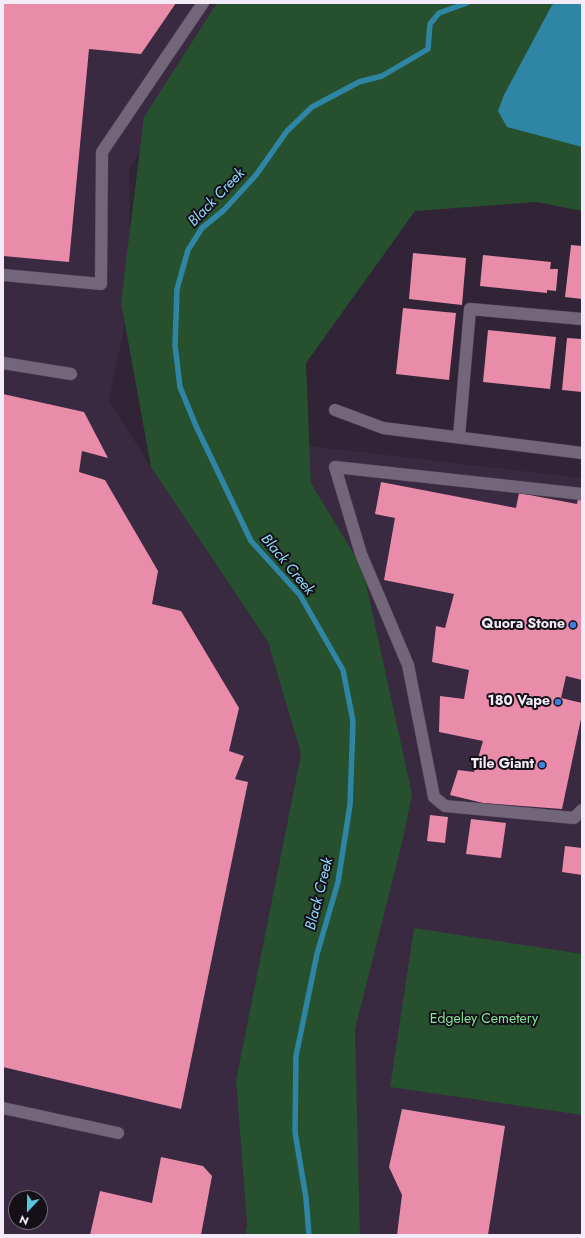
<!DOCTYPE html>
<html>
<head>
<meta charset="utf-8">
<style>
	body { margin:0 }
	#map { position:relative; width:585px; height:1238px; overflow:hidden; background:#302436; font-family:Jost,sans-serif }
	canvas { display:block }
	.frame { position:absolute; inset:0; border:4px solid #f3ebf7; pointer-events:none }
	.north { position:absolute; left:8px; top:1190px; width:40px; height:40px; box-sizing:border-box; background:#151018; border:1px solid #6e6871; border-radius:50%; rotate:202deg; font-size:11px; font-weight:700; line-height:16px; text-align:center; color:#f3ebf7 }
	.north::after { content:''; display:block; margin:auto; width:14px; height:18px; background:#56c9e1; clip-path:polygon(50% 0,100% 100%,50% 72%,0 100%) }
</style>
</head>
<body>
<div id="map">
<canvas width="585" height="1238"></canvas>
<div class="frame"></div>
<div class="north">N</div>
</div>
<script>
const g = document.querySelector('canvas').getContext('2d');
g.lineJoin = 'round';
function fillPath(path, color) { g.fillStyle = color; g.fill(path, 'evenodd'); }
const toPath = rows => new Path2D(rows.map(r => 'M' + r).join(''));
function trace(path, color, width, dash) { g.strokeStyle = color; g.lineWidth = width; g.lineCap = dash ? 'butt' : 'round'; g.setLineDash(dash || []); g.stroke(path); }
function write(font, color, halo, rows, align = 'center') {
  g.font = font + ' Jost,sans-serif'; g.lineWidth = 4; g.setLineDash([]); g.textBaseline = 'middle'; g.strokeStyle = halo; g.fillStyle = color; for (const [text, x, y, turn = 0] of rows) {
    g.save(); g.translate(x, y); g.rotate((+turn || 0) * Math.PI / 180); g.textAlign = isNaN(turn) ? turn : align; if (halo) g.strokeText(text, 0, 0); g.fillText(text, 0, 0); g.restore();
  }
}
const built = toPath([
	[3,3,243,3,129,169,131,294,109,401,151,467,268,642,301,754,236,1080,247,1224,245,1235,3,1235],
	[16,1198,40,1198,40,1222,16,1222],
	[310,446,582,478,582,1235,360,1235,354,1029,403,839,412,794,363,569,311,483]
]);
const green = toPath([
	[217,3,582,3,582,211,537,202,415,211,306,363,311,483,363,569,412,794,403,839,355,1029,360,1235,245,1235,247,1224,236,1080,301,754,268,642,151,467,121,302,144,117],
	[414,928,582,954,582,1115,390,1087]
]);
const water = toPath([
	[556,3,582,3,582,147,507,127,498,111,504,95,552,5]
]);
const stream = toPath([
	[309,1235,306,1198,295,1132,296,1056,317,954,338,882,350,805,353,721,343,670,300,595,251,541,196,426,180,387,175,345,177,289,188,250,202,228,224,210,256,175,287,131,312,107,359,82,382,76,428,49,430,24,439,13,467,3]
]);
const building = toPath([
	[3,3,176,3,141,54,89,49,69,262,3,256],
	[571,245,582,246,582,299,565,297],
	[413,253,466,258,462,305,409,299],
	[483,255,551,262,550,269,558,269,556,291,547,290,547,293,480,286],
	[403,308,456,313,449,380,396,374],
	[488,330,556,337,550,389,483,382],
	[567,338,582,339,582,392,562,390],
	[3,394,84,412,108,458,82,451,79,472,105,480,158,571,152,604,181,611,239,708,229,751,244,756,235,779,248,782,181,1109,3,1067],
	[381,482,516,508,519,493,577,504,578,499,582,500,582,680,566,676,561,698,582,703,582,714,562,809,483,803,450,795,458,770,474,772,483,741,439,732,440,696,464,699,469,670,432,662,436,626,445,628,454,594,384,580,395,518,375,514],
	[430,815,448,817,445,843,427,841],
	[471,819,506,823,501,858,466,854],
	[565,846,582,848,582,875,562,872],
	[402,1109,505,1126,488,1235,397,1235,402,1195,389,1167],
	[161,1157,203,1166,212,1176,201,1235,90,1235,100,1191,152,1203]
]);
const minor = toPath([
	[3,275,101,284,102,152,203,3],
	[3,363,71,374],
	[335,410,383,428,582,453],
	[459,437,470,309,582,319],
	[582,494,335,467,361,554,408,665,434,797,445,806,574,818,582,810],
	[3,1108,118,1133]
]);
const markers = [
	[573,625,4,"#3f7fe0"],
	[558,702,4,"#3f7fe0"],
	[542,765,4,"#3f7fe0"]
];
const poiNames = [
	["Quora Stone",565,625],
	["180 Vape",550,702],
	["Tile Giant",534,765]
];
const parkNames = [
	["Edgeley Cemetery",484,1020]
];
const waterNames = [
	["Black Creek",217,198,-46],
	["Black Creek",287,565,50],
	["Black Creek",320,894,-76]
];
fillPath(built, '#392941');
fillPath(green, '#27502f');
fillPath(water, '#2e86a4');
trace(stream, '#2e86a4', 5.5);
fillPath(building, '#e98caa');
trace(minor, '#4d4251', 13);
trace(minor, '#73667b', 12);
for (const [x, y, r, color] of markers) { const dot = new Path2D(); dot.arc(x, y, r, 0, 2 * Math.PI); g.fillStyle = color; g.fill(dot); trace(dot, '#151018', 1.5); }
write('bold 14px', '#f3ebf7', '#151018', poiNames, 'right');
write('14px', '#83e796', '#151018', parkNames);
write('italic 15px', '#8edcfc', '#151018', waterNames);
</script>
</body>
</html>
